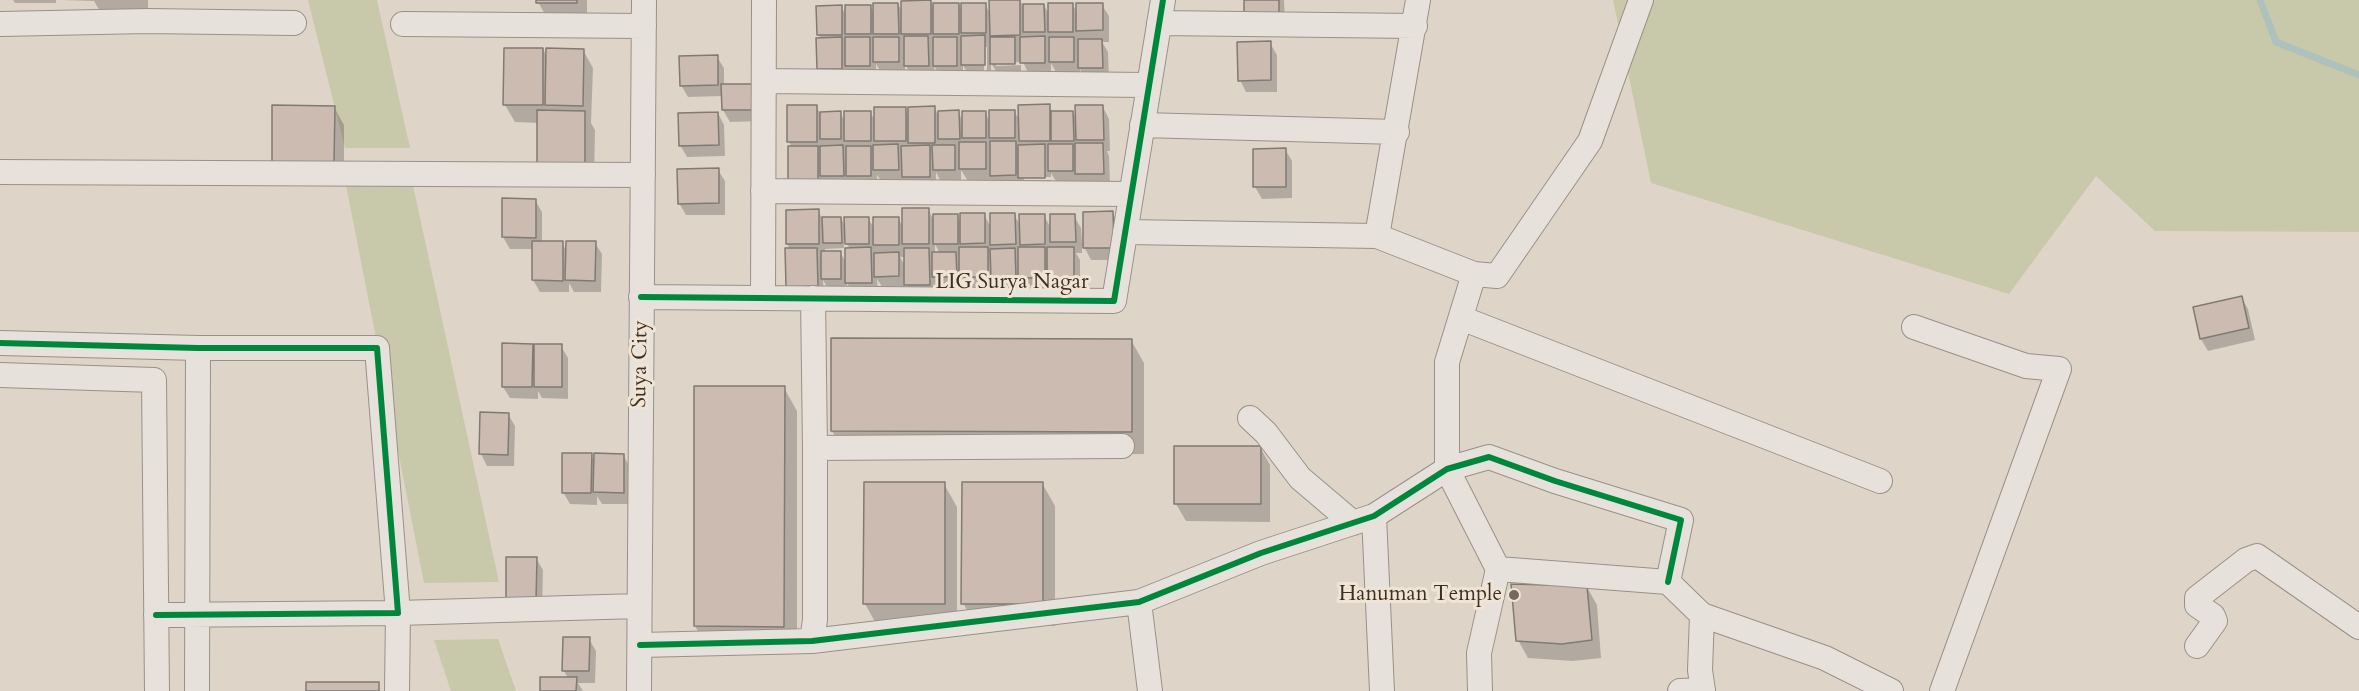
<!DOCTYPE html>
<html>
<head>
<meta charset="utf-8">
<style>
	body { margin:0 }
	canvas { display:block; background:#ded5c8 }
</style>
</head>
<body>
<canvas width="2359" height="691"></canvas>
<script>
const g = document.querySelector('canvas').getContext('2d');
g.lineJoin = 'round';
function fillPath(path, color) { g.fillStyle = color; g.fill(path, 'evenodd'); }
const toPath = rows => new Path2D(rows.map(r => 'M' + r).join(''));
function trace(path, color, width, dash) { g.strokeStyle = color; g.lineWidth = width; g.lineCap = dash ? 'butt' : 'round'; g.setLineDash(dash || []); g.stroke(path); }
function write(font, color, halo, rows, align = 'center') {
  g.font = font + ' Cardo,serif'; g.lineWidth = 6; g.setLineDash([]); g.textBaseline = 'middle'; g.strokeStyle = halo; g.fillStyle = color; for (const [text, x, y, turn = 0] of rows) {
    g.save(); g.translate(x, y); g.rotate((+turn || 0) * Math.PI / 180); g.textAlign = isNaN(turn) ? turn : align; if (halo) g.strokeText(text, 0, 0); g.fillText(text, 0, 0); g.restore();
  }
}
const green = toPath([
	[308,0,377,0,410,148,345,148],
	[1613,0,2359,0,2359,232,2155,231,2096,176,2009,294,1651,183],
	[345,180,412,181,499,582,424,583],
	[498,639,516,691,451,691,434,640]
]);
const shadow = toPath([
	[13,0,56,0,56,3,15,3],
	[62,0,148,0,148,18,104,18,94,1],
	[537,0,587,0,587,20,548,20],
	[991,0,1020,0,1023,6,1044,5,1050,16,1072,4,1078,13,1102,5,1109,16,1109,42,1102,42,1108,52,1109,79,1086,80,1080,69,1080,74,1057,74,1051,63,1051,74,1029,75,1023,62,996,63,996,66,1021,65,1021,75,999,76,991,63,991,76,969,76,963,65,963,77,941,77,934,66,935,77,912,77,905,64,905,74,882,74,876,64,876,78,854,78,848,69,848,81,825,81,818,69,821,39,818,34,841,7,847,16,870,6,875,15,898,4,903,13,930,2,934,10,958,4,963,12,985,4,991,15],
	[984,47,987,47,987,72,984,72],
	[1246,0,1284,0,1285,24],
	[1270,43,1277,55,1277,92,1246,92,1240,80],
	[543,49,547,57,583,50,593,68,591,123,595,130,594,181,539,123,515,122,505,105],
	[717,57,724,68,724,86,754,85,762,121,730,122,723,110,723,96,688,97,681,85],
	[816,106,820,113,840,113,846,123,870,112,876,122,905,109,909,116,934,108,939,116,958,112,963,121,985,113,990,122,1014,111,1020,121,1049,106,1053,113,1073,112,1077,120,1103,107,1109,119,1110,151,1107,151,1109,156,1110,185,1057,183,1051,173,1051,177,1024,177,1024,180,1051,180,1051,190,998,187,994,180,968,181,961,170,961,182,941,182,936,172,936,188,882,182,877,175,877,188,824,196,789,142],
	[334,107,344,125,344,181,283,181],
	[718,113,724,125,725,156,687,157,680,145],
	[1285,149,1292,161,1292,198,1262,199,1255,187,1254,150],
	[718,170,725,181,725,215,686,215,679,203],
	[504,200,535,200,542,212,542,242,562,243,567,252,595,243,602,254,601,292,574,292,569,283,569,292,540,292,533,280,534,249,510,249,503,237],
	[928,209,934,221,957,216,962,224,984,215,991,227,1014,215,1021,226,1044,216,1051,228,1074,216,1081,228,1082,243,1084,242,1113,213,1119,225,1120,260,1091,260,1082,243,1082,253,1076,253,1080,260,1080,290,1055,291,1051,283,1051,289,1026,289,1022,281,1022,290,999,290,994,282,994,289,968,289,963,280,963,289,941,289,936,280,936,296,913,296,905,283,905,288,883,288,877,279,878,294,854,295,847,283,847,290,829,290,823,280,824,298,794,298,790,249,787,244,787,211,818,211,822,218,841,218,846,228,868,218,874,228,898,218,903,227],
	[844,239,850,249,847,264,840,252,825,252,825,249,844,248],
	[935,244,940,254,935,254],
	[900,257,906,257,906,267],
	[2241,297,2248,309,2255,340,2208,351,2201,339,2194,308],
	[1131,340,1144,363,1144,454,846,454,832,431],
	[532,345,535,352,561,346,568,358,568,399,542,398,538,391,538,399,510,398,503,387],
	[696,388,784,388,797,411,797,649,708,649,695,626],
	[508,414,515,426,514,466,487,466,481,454],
	[1260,447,1270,465,1270,522,1186,521,1176,504],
	[591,455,595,463,623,455,630,467,630,504,602,504,597,496,597,505,570,504,563,492],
	[1042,483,1055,506,1055,626,976,626,963,603],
	[944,484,957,507,957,627,878,627,865,604],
	[536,558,543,570,542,612,514,611],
	[1587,587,1597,605,1601,658,1573,661,1528,658,1518,640],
	[589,639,596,651,595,683,578,683,583,691,542,691,568,678,564,671]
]);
const stream = toPath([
	[2260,0,2276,42,2359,75]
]);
const building = toPath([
	[536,0,577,0,577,3,536,3,536,0],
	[931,0,931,34,901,34,901,1,931,0],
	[989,0,1020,0,1020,35,990,36,989,0],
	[1244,0,1279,0,1279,13,1244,13,1244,0],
	[873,3,898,3,899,34,873,34,873,3],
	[933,3,959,3,959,34,933,34,933,3],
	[961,3,986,3,986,33,961,33,961,3],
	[1048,3,1073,3,1073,32,1048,32,1048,3],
	[1076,3,1103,3,1103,30,1076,31,1076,3],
	[1023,4,1044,4,1045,32,1023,32,1023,4],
	[842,5,842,35,817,35,816,6,842,5],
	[845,5,871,5,871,34,845,34,845,5],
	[985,35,985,65,961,65,961,36,985,35],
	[904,36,928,36,929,66,904,66,904,36],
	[1045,36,1045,63,1020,63,1020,37,1045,36],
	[842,37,842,69,817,69,816,38,842,37],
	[845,37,870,37,870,66,845,66,845,37],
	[873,37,899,37,899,62,873,62,873,37],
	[933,37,957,37,957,66,933,66,933,37],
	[990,37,1015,37,1015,64,990,64,990,37],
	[1049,37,1074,37,1074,62,1049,62,1049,37],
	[1078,39,1102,39,1103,68,1078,68,1078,39],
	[1271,41,1271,80,1238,81,1237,42,1271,41],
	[504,48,543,48,543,105,503,105,504,48],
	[546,48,584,49,583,106,545,105,546,48],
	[718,55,718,85,680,86,679,56,718,55],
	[721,84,755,84,756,110,722,110,721,84],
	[1050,104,1050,141,1019,141,1018,105,1050,104],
	[272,105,335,106,334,163,272,163,272,105],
	[787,105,817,105,817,142,787,142,787,105],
	[1075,105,1103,105,1104,140,1076,140,1075,105],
	[935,106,935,143,908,143,908,107,935,106],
	[874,107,906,107,906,141,874,141,874,107],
	[537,110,585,111,585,164,537,164,537,110],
	[959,110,960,139,938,139,938,111,959,110],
	[989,110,1015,110,1015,138,989,138,989,110],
	[841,111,841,139,820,139,820,112,841,111],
	[844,111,871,111,871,141,844,141,844,111],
	[962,111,986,111,986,138,962,138,962,111],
	[1051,111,1073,111,1074,141,1051,141,1051,111],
	[718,112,719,145,679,146,678,113,718,112],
	[990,141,1016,141,1016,175,990,176,990,141],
	[959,142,986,142,986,169,959,169,959,142],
	[1075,143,1103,143,1104,174,1075,174,1075,143],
	[898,144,899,170,873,170,873,145,898,144],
	[1045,144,1045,178,1018,178,1018,145,1045,144],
	[1048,144,1073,144,1073,171,1048,171,1048,144],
	[843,145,844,176,820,176,820,146,843,145],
	[930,145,930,177,902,177,901,146,930,145],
	[932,145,955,145,955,170,933,170,932,145],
	[788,146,818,146,818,184,788,184,788,146],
	[846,146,871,146,871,176,846,176,846,146],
	[1286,148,1286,187,1253,187,1253,149,1286,148],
	[719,168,719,203,678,204,677,169,719,168],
	[502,198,536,199,536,238,502,237,502,198],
	[902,208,929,208,929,244,902,244,902,208],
	[819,209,819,244,786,244,786,210,819,209],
	[1113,211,1114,248,1083,248,1083,212,1113,211],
	[960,213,985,213,985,243,960,244,960,213],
	[990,213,1015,213,1016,244,990,245,990,213],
	[933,214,958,214,958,244,933,244,933,214],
	[1019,214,1045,214,1045,244,1020,245,1019,214],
	[1050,214,1075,214,1076,242,1050,242,1050,214],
	[822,217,841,217,842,243,823,243,822,217],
	[844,217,869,217,869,244,845,244,844,217],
	[873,217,899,217,899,245,873,245,873,217],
	[532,241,563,241,563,281,532,280,532,241],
	[566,241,596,241,595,281,565,280,566,241],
	[871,247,872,283,845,283,845,248,871,247],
	[959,247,988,247,988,277,959,277,959,247],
	[1018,247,1045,247,1045,278,1018,278,1018,247],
	[1047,247,1074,247,1074,279,1047,279,1047,247],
	[785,248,817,248,818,286,786,287,785,248],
	[904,248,929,248,930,285,904,285,904,248],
	[1015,248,1016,278,991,278,990,249,1015,248],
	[821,251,841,251,841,279,821,279,821,251],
	[899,252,899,276,874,277,874,253,899,252],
	[932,252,956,252,957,277,932,277,932,252],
	[2242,296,2249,328,2200,339,2193,307,2242,296],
	[831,338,1132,339,1132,432,831,431,831,338],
	[502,343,533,344,532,387,502,387,502,343],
	[534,344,562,344,562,387,534,387,534,344],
	[694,386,785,386,784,627,694,626,694,386],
	[480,412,509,413,508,455,479,454,480,412],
	[1174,446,1261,446,1261,504,1174,504,1174,446],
	[562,453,592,453,591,493,562,493,562,453],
	[594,453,624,454,624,493,593,492,594,453],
	[864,482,945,482,945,604,863,604,864,482],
	[962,482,1043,482,1043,604,961,604,962,482],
	[506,557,537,557,536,600,506,600,506,557],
	[1511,584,1587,586,1592,640,1562,644,1516,641,1511,584],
	[563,637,590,637,589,671,562,671,563,637],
	[540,677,577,677,576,691,540,691,540,677],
	[306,682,379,682,379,691,306,691,306,682]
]);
const minor = toPath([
	[1159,23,1415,26],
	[0,24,148,21,294,23],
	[403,24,644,26],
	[764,81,1148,85],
	[1142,125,1397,132],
	[0,172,643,175],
	[763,191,1131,194],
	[1125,232,1377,236,1474,274,1447,362,1447,469,1498,569,1668,582,1702,615,1825,658,1891,691],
	[1377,236,1418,0],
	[1474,274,1497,276,1590,141,1641,0],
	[641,297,1114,301,1163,0],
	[763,298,764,0],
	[813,298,815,448],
	[1461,318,1880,481],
	[1914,327,2026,366,2059,369,1942,691],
	[0,343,198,348,377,348,398,613,156,615],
	[0,375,154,380,157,691],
	[1250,418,1266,433,1300,478,1353,523],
	[1374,516,1382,691],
	[1139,602,1150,691],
	[1702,615,1700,670,1703,691],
	[812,641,815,620,815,448,1122,446],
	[640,645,812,641,1139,602,1261,553,1374,516,1447,469,1489,457,1555,481,1681,520,1668,582],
	[2197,646,2215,621,2213,616,2197,605,2197,598,2246,560,2257,556,2359,627],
	[197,691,198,348],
	[397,691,398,613,638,606],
	[639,691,644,0],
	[1480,691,1479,653,1498,569],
	[1680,691,1703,690]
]);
const cycleway = toPath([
	[641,297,1114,301,1163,0],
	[0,343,198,348,377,348,398,613,156,615],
	[640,645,812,641,1139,602,1261,553,1374,516,1447,469,1489,457,1555,481,1681,520,1668,582]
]);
const markers = [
	[1514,595,6,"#74695f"]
];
const streetNames = [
	["LIG Surya Nagar",1012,283],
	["Suya City",641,364,-89]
];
const poiNames = [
	["Hanuman Temple",1502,595]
];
fillPath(green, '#c8c8aa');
fillPath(shadow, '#0003');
trace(stream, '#adc1bd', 7);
fillPath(building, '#cbbbb0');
trace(building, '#817a73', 1.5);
trace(minor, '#989189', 26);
trace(minor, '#e6e1db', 24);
trace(cycleway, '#00873e', 6);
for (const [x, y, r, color] of markers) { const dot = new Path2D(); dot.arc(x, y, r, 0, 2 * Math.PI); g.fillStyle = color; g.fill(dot); trace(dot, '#f0e4d5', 2); }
write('21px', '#3b2f27', '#f0e4d5', streetNames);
write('21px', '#3b2f27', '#f0e4d5', poiNames, 'right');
</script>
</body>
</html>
